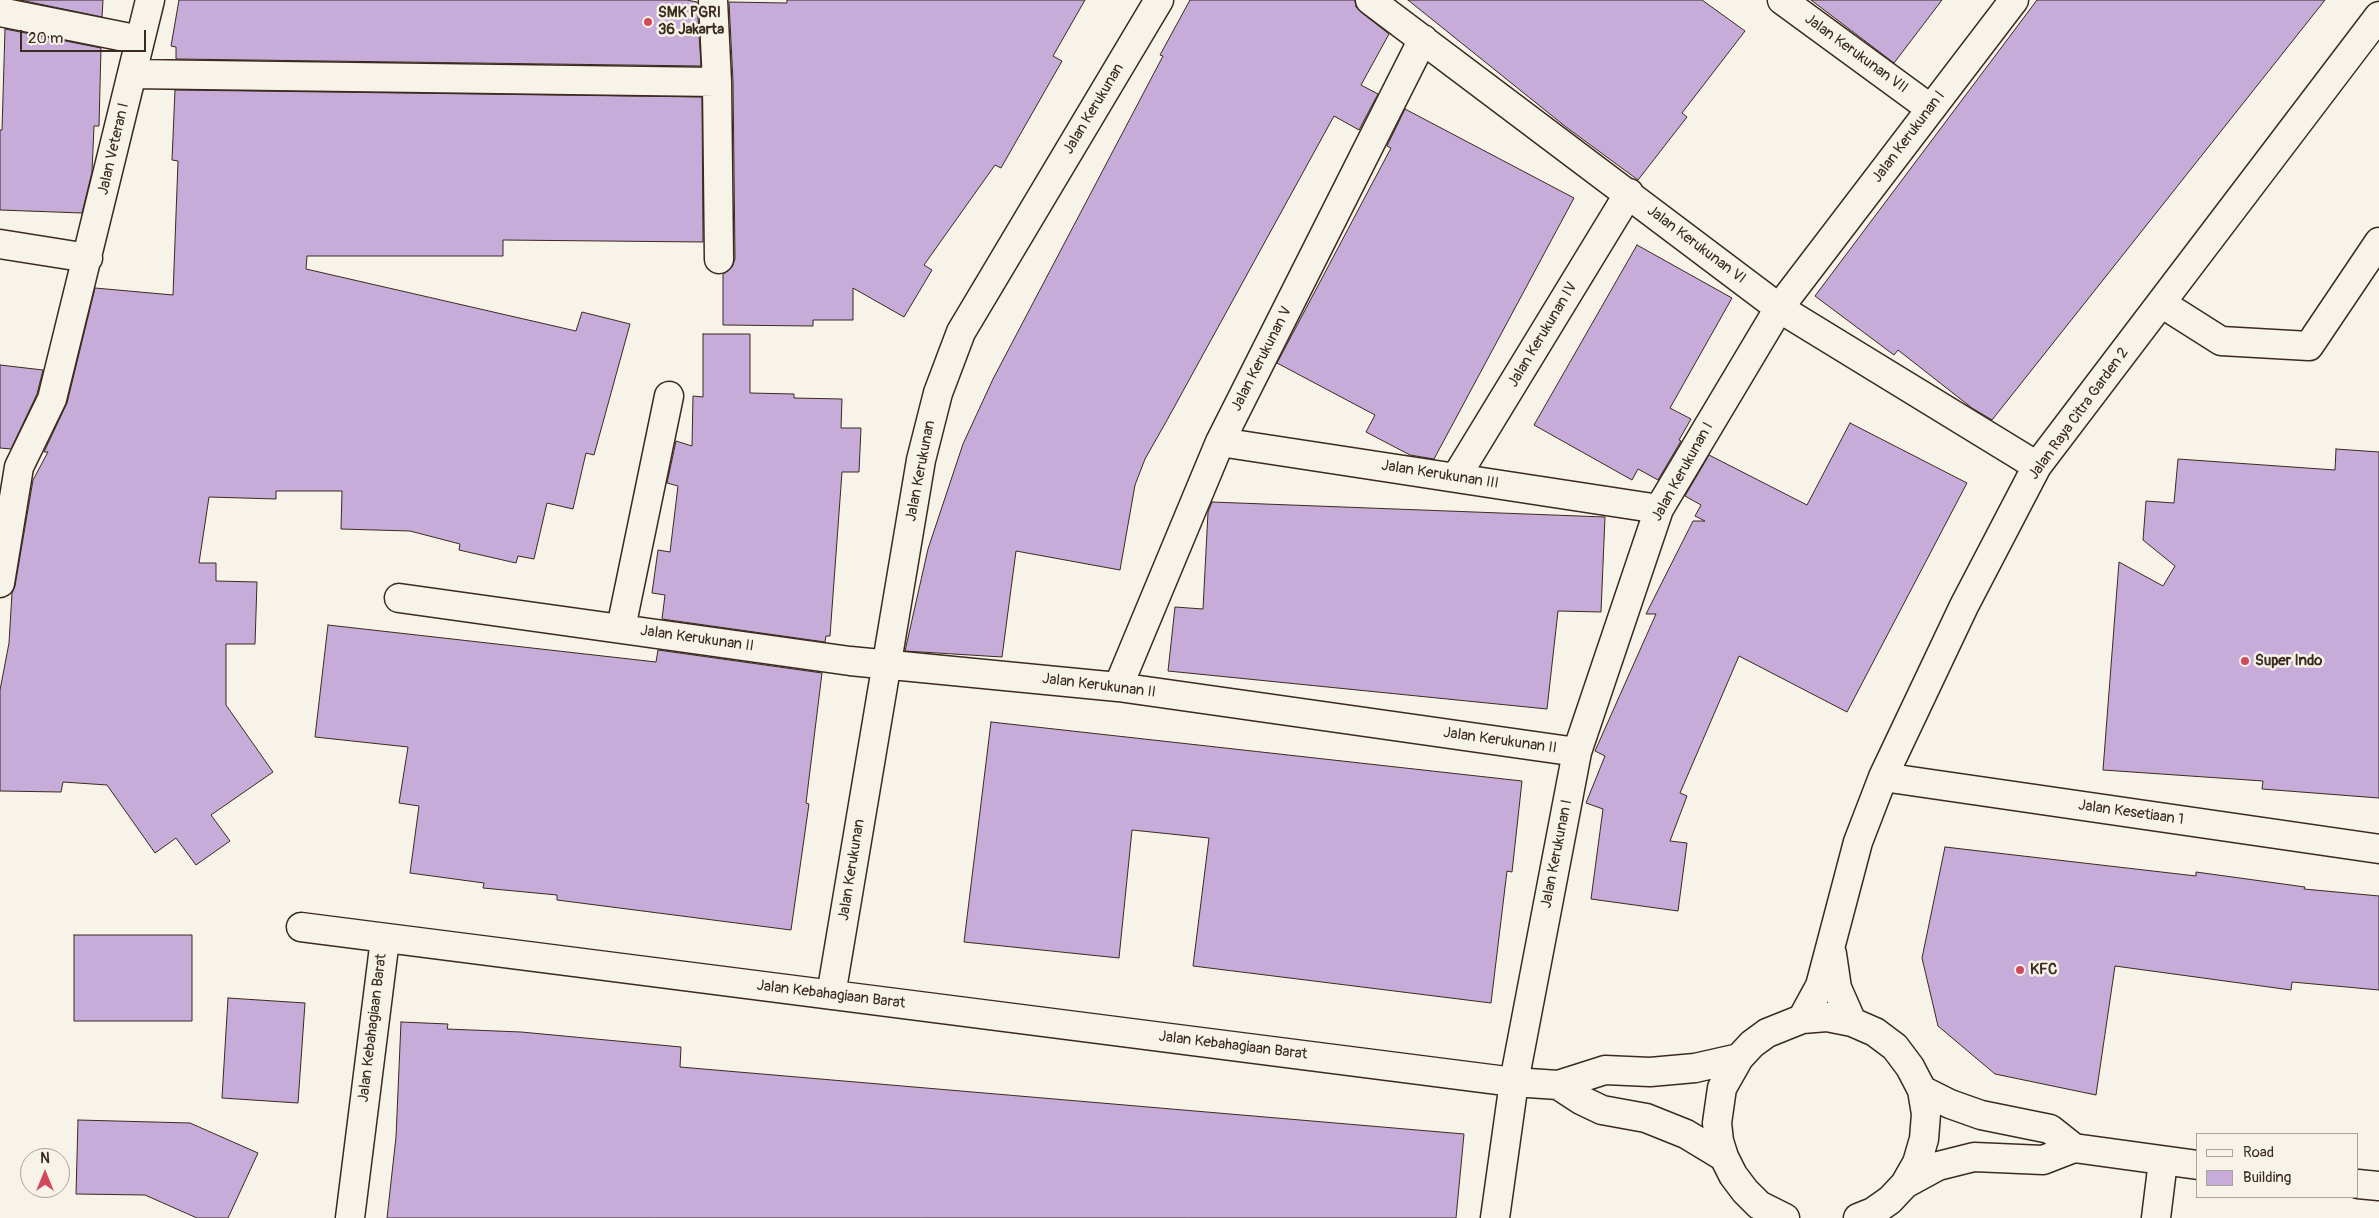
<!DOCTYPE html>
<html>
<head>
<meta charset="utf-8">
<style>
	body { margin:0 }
	#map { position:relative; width:2379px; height:1218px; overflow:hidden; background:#f7f3e8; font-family:Pangolin,sans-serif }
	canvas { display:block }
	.legend { position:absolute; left:2196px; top:1133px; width:162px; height:65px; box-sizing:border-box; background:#f7f3e8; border:1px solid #aca397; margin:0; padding:6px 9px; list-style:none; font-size:15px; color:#3b2a1e }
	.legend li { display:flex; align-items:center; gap:10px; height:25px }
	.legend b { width:25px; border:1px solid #aca397 }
	.north { position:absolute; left:20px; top:1148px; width:50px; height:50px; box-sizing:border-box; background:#f7f3e8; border:1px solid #aca397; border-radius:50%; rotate:0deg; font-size:14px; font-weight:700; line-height:20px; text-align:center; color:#3b2a1e }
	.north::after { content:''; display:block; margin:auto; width:18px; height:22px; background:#d1495b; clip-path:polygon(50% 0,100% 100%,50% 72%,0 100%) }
	.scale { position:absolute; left:20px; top:30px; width:126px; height:22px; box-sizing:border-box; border:2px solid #3b2a1e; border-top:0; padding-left:6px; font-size:15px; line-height:18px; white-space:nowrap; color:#3b2a1e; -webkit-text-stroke:4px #f7f3e8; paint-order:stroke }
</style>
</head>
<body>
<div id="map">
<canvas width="2379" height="1218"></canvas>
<ul class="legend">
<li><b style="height:6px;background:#f7f3e8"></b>Road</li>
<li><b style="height:14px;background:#c7abd8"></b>Building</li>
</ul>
<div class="north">N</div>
<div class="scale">20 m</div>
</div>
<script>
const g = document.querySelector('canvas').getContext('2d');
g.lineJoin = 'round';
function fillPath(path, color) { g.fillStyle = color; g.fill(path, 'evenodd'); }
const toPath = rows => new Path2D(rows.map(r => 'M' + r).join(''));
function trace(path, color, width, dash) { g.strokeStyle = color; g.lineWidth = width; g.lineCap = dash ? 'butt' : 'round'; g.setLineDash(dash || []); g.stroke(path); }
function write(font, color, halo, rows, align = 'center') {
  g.font = font + ' Pangolin,sans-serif'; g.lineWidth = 5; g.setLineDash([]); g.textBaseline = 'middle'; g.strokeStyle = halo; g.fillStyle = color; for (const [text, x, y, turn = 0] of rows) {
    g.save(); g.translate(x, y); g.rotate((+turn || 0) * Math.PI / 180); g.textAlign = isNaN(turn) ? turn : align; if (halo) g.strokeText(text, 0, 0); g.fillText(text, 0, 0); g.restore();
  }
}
const building = toPath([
	[20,0,103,0,102,17,20,0],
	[179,0,687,0,697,2,701,66,176,59,176,47,171,46,179,0],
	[787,0,1085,0,1053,56,1062,61,1001,168,995,165,924,265,932,270,904,317,853,288,853,320,813,320,813,326,723,325,723,274,732,267,735,259,733,81,729,2,787,3,787,0],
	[1190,0,1355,0,1356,7,1361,12,1389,34,1361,85,1378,94,1359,130,1334,116,1166,422,1145,459,1135,485,1120,570,1016,551,1002,657,905,651,928,549,963,444,993,379,1163,56,1160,55,1190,0],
	[1408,0,1702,0,1745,31,1682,113,1687,117,1638,180,1566,127,1408,0],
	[1811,0,1942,0,1894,63,1811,0],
	[2037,0,2325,0,1992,420,1972,408,1898,350,1894,355,1815,296,2037,0],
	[5,29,101,48,99,126,94,126,92,172,82,213,0,210,0,130,2,130,5,29],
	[175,90,702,97,703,242,503,240,503,256,307,256,306,269,576,331,582,312,630,324,594,455,586,453,573,509,547,503,534,559,518,556,516,563,459,550,460,544,410,531,341,529,342,491,276,491,276,499,209,497,199,563,216,563,216,581,257,582,255,644,226,644,226,705,273,772,211,815,230,841,196,865,176,838,155,853,107,785,63,782,61,792,0,791,0,690,9,643,12,593,15,586,33,480,48,452,44,452,67,403,95,288,173,295,178,161,172,160,175,90],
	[1405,109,1574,198,1434,459,1410,455,1366,432,1375,415,1277,363,1391,148,1387,146,1405,109],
	[1637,245,1732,298,1670,408,1691,419,1679,440,1681,441,1658,480,1638,469,1632,480,1534,425,1637,245],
	[703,334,750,334,750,393,794,394,794,398,842,399,841,428,861,428,859,472,842,472,830,636,826,636,825,642,662,619,665,595,652,593,658,550,670,552,678,486,667,483,676,441,692,446,693,396,703,397,703,334],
	[0,365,43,370,37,394,11,449,0,448,0,365],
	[1850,423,1967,483,1847,712,1739,656,1680,793,1687,796,1670,841,1687,843,1678,911,1591,899,1603,809,1586,803,1605,756,1595,751,1656,614,1646,614,1693,521,1705,521,1695,516,1701,505,1685,496,1709,455,1807,505,1850,423],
	[2336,449,2379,452,2379,798,2262,789,2263,781,2103,770,2119,562,2163,586,2175,566,2143,540,2146,501,2174,503,2178,459,2335,470,2336,449],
	[1212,502,1605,517,1601,612,1558,611,1547,709,1168,671,1175,607,1203,609,1208,512,1212,502],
	[328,625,656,662,658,650,822,673,806,803,809,804,791,930,557,900,557,895,483,888,484,883,410,873,419,806,399,803,408,747,315,737,328,625],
	[991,722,1522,781,1512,872,1507,871,1491,1003,1193,966,1209,838,1132,830,1119,958,964,942,991,722],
	[1945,847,2196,876,2196,872,2305,887,2304,889,2379,896,2379,990,2292,982,2291,990,2115,966,2096,1095,1995,1074,1938,1026,1922,958,1945,847],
	[74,935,192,935,192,1021,74,1021,74,935],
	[228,998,305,1003,298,1103,222,1098,228,998],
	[401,1022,448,1024,447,1029,521,1032,681,1047,680,1067,1464,1134,1456,1218,387,1218,396,1137,401,1022],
	[78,1120,190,1123,258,1153,228,1218,197,1218,145,1195,76,1194,78,1120]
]);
const minor = toPath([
	[713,0,717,82],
	[1370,0,1779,308,2037,466],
	[1782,0,1931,109],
	[0,12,140,40],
	[132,74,717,82,719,259],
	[0,244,88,258],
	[2161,303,2221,341,2309,346,2379,242],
	[1220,442,1659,509],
	[1456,477,1629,193],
	[0,583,19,467,52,399,150,0],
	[399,598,850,661,1118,687,1577,752],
	[621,628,669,396],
	[1118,687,1220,442,1423,39],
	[1883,777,2379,849],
	[301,927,1514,1082,1558,1085,1605,1070,1650,1072,1695,1068,1739,1058],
	[1832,954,1837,988,1852,1022],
	[831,995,921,460,938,393,961,332,1159,0],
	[1802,1019,1820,986,1858,842,1883,777,1964,606,2037,466,2379,16],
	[1558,1085,1581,1100,1602,1110,1646,1118,1686,1134,1724,1157],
	[1922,1090,1950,1104,1981,1115,2050,1129,2074,1148,2198,1165],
	[1905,1184,1938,1166,1974,1157,2043,1160,2074,1148],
	[2358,1184,2379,1186],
	[350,1218,385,939],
	[1495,1218,1514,1082,1577,752,1659,509,1779,308,2014,0],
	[1785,1218,1759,1205,1745,1191,1733,1175,1724,1157,1719,1141,1717,1123,1722,1088,1739,1058,1752,1044,1767,1033,1802,1019,1827,1017,1852,1022,1875,1032,1895,1047,1910,1067,1922,1090,1926,1114,1924,1139,1917,1163,1905,1184,1890,1200,1873,1212,1858,1218],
	[2156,1218,2163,1161]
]);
const markers = [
	[648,22,5,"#d1495b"],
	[2245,661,5,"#d1495b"],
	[2020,970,5,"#d1495b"]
];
const poiNames = [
	["SMK PGRI",658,13],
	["36 Jakarta",658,30],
	["Super Indo",2255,661],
	["KFC",2030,970]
];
const streetNames = [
	["Jalan Kerukunan VII",1856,54,36],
	["Jalan Kerukunan",1094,109,-59],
	["Jalan Kerukunan I",1909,137,-53],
	["Jalan Veteran I",114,149,-77],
	["Jalan Kerukunan VI",1696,245,37],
	["Jalan Kerukunan IV",1543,335,-59],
	["Jalan Kerukunan V",1262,359,-63],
	["Jalan Raya Citra Garden 2",2079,414,-54],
	["Jalan Kerukunan",921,471,-79],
	["Jalan Kerukunan I",1683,472,-61],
	["Jalan Kerukunan III",1440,475,9],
	["Jalan Kerukunan II",697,639,8],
	["Jalan Kerukunan II",1099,686,7],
	["Jalan Kerukunan II",1500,741,8],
	["Jalan Kesetiaan 1",2131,813,8],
	["Jalan Kerukunan I",1557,854,-79],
	["Jalan Kerukunan",852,870,-81],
	["Jalan Kebahagiaan Barat",831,995,7],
	["Jalan Kebahagiaan Barat",373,1028,-83],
	["Jalan Kebahagiaan Barat",1233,1046,7]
];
fillPath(building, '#c7abd8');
trace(building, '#3b2a1e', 1);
trace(minor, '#3b2a1e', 31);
trace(minor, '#f7f3e8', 28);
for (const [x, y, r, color] of markers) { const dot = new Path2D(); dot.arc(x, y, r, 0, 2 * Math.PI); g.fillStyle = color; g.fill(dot); trace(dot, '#f7f3e8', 2); }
write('bold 15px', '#3b2a1e', '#f7f3e8', poiNames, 'left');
write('15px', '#3b2a1e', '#f7f3e8', streetNames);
</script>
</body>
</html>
